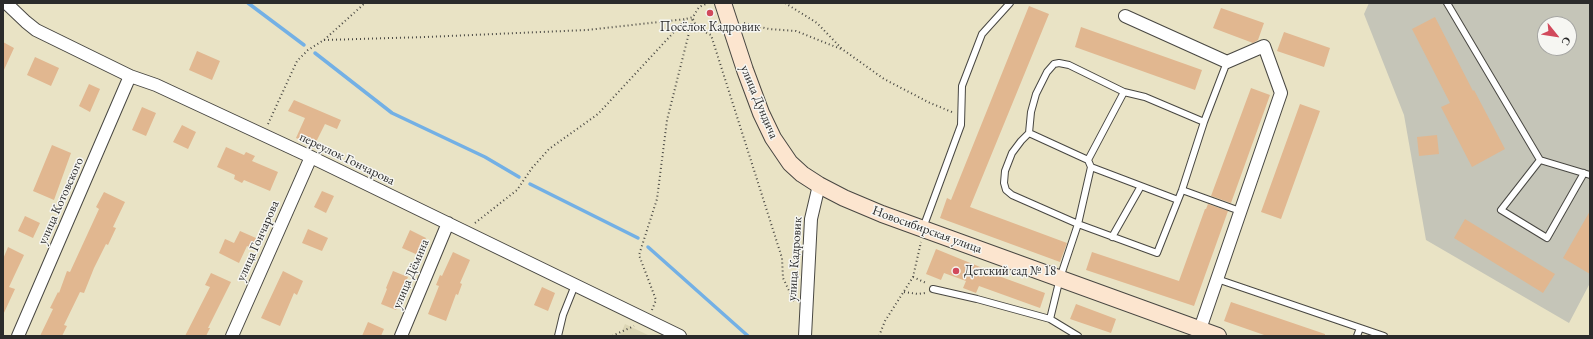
<!DOCTYPE html>
<html>
<head>
<meta charset="utf-8">
<style>
	body { margin:0 }
	#map { position:relative; width:1593px; height:339px; overflow:hidden; background:#e9e3c5; font-family:"EB Garamond",serif }
	canvas { display:block }
	.frame { position:absolute; inset:0; border:4px solid #2b2b2b; pointer-events:none }
	.north { position:absolute; left:1537px; top:16px; width:40px; height:40px; box-sizing:border-box; background:#f6f6f2; border:1px solid #a5a5a2; border-radius:50%; rotate:120deg; font-size:11px; font-weight:700; line-height:16px; text-align:center; color:#2b2b2b }
	.north::after { content:''; display:block; margin:auto; width:14px; height:18px; background:#d1495b; clip-path:polygon(50% 0,100% 100%,50% 72%,0 100%) }
</style>
</head>
<body>
<div id="map">
<canvas width="1593" height="339"></canvas>
<div class="frame"></div>
<div class="north">С</div>
</div>
<script>
const g = document.querySelector('canvas').getContext('2d');
g.lineJoin = 'round';
function fillPath(path, color) { g.fillStyle = color; g.fill(path, 'evenodd'); }
const toPath = rows => new Path2D(rows.map(r => 'M' + r).join(''));
function trace(path, color, width, dash) { g.strokeStyle = color; g.lineWidth = width; g.lineCap = dash ? 'butt' : 'round'; g.setLineDash(dash || []); g.stroke(path); }
function write(font, color, halo, rows, align = 'center') {
  g.font = font + ' "EB Garamond",serif'; g.lineWidth = 3; g.setLineDash([]); g.textBaseline = 'middle'; g.strokeStyle = halo; g.fillStyle = color; for (const [text, x, y, turn = 0] of rows) {
    g.save(); g.translate(x, y); g.rotate((+turn || 0) * Math.PI / 180); g.textAlign = isNaN(turn) ? turn : align; if (halo) g.strokeText(text, 0, 0); g.fillText(text, 0, 0); g.restore();
  }
}
const built = toPath([
	[625,324,650,336,620,336]
]);
const industrial = toPath([
	[1369,3,1590,3,1590,283,1569,323,1426,240,1404,115,1364,14],
	[1545,24,1569,24,1569,48,1545,48]
]);
const stream = toPath([
	[248,3,304,45],
	[315,53,392,113,485,157,519,177],
	[530,184,638,238],
	[648,247,748,336]
]);
const building = toPath([
	[1029,6,1049,14,970,207,1067,243,1060,262,940,218,947,198,951,200],
	[1221,8,1264,23,1258,40,1253,43,1213,28],
	[1435,17,1473,91,1474,90,1505,149,1472,167,1441,107,1450,103,1412,29],
	[1081,27,1202,70,1195,90,1075,47],
	[1284,32,1330,48,1324,67,1277,51],
	[3,42,14,48,3,72],
	[197,51,220,61,212,80,189,70],
	[35,57,59,68,51,86,27,75],
	[89,84,100,89,90,112,79,106],
	[1251,88,1270,95,1231,203,1211,196],
	[294,100,341,120,337,129,325,124,314,146,296,138,305,118,288,111],
	[1300,104,1320,111,1281,219,1261,212],
	[142,107,156,113,146,136,132,130],
	[182,125,196,132,188,149,173,142],
	[1437,135,1439,154,1419,156,1417,137],
	[52,145,71,153,54,200,33,191],
	[226,147,244,155,246,152,255,156,252,161,278,172,270,191,244,180,242,183,234,179,235,175,217,167],
	[322,191,334,196,326,213,314,207],
	[104,192,125,202,113,227,116,228,108,245,106,244,94,268,84,293,80,292,64,325,67,326,62,336,40,336,53,309,50,308,58,292,59,293,67,271,70,272,99,209,96,207],
	[1208,204,1228,211,1194,306,1086,270,1092,252,1179,281,1205,209,1206,209],
	[1590,211,1590,274,1563,258],
	[25,216,40,223,33,238,18,231],
	[1465,219,1555,274,1543,293,1454,238],
	[308,229,328,238,322,251,302,243],
	[410,230,426,238,418,255,402,248],
	[240,231,256,238,251,248,247,246,239,263,219,253,225,239,234,243],
	[8,247,24,255,9,287,15,289,3,315,3,259],
	[936,249,985,269,985,271,1045,293,1040,308,979,286,976,293,963,288,966,281,944,273,941,280,926,274],
	[453,252,470,260,460,283,462,284,458,295,456,294,446,321,428,314,439,286,436,285,440,275,442,276],
	[283,271,303,281,297,295,294,293,280,326,261,318],
	[393,271,408,277,400,296,402,297,396,310,381,304,387,289,386,288],
	[211,273,231,282,208,328,210,328,206,336,185,336,210,287,205,285],
	[542,287,555,293,548,311,534,305],
	[1231,302,1325,334,1325,336,1267,336,1224,321],
	[1076,304,1116,319,1111,333,1070,319],
	[368,322,384,329,381,336,362,336]
]);
const path = toPath([
	[785,3,817,23,842,49,884,79,930,103,952,112],
	[693,19,697,28,711,35,782,258,783,278,794,301],
	[744,23,769,29,796,31,841,49],
	[324,40,426,37,587,30,686,19],
	[268,124,297,61,308,50,324,40,365,3],
	[475,223,517,190,532,168,549,149,598,114,686,19,693,17,699,7,708,3],
	[913,277,926,283],
	[904,292,918,294,925,293],
	[652,310,656,300,639,255,657,199,667,120,693,17],
	[612,336,634,326],
	[879,336,885,321,913,277,921,242]
]);
const service = toPath([
	[1447,3,1540,160,1590,175],
	[1204,122,1145,97,1124,92,1069,65,1059,63,1054,64,1047,72,1036,94,1031,112,1029,133,1021,141,1012,153,1005,171,1004,183,1006,190,1012,195,1078,224,1157,253,1182,190,1204,122,1227,62],
	[1029,133,1088,160,1091,167,1078,224,1060,278,1050,319],
	[1088,160,1124,92],
	[1540,160,1501,210,1547,238,1584,173],
	[1091,167,1178,200],
	[1182,190,1240,211],
	[923,228,961,125,962,86,982,34,1010,3],
	[1112,237,1141,186],
	[1217,279,1384,336],
	[933,289,977,299,1050,319,1078,336],
	[558,336,563,315,575,285],
	[1357,336,1360,328]
]);
const minor = toPath([
	[6,3,26,22,36,30,130,76,156,85,311,157,680,336],
	[1125,16,1227,62,1264,46,1281,93,1200,329],
	[18,336,130,76],
	[232,336,311,157],
	[401,336,448,223],
	[805,336,811,219,819,185]
]);
const secondary = toPath([
	[723,3,745,70,761,113,773,138,790,163,802,174,819,185,844,198,882,214,1218,336]
]);
const markers = [
	[710,13,4,"#d1495b"],
	[956,271,4,"#d1495b"]
];
const poiNames = [
	["Посёлок Кадровик",710,27],
	["Детский сад № 18",964,271,"left"]
];
const streetNames = [
	["улица Дундича",759,102,67],
	["переулок Гончарова",347,159,26],
	["улица Котовского",61,201,-66],
	["Новосибирская улица",927,230,20],
	["улица Гончарова",258,241,-66],
	["улица Кадровик",795,259,-86],
	["улица Дёмина",411,274,-67]
];
fillPath(built, '#dbd5b4');
fillPath(industrial, '#c5c5b8');
trace(stream, '#73b0e5', 3.5);
fillPath(building, '#e1b790');
trace(service, '#484742', 8);
trace(minor, '#484742', 14);
trace(secondary, '#484742', 18);
trace(path, '#484742', 2, [1, 3]);
trace(service, '#fff', 6);
trace(minor, '#fff', 12);
trace(secondary, '#fce5cf', 16);
for (const [x, y, r, color] of markers) { const dot = new Path2D(); dot.arc(x, y, r, 0, 2 * Math.PI); g.fillStyle = color; g.fill(dot); trace(dot, '#f6f6f2', 1.5); }
write('13px', '#2b2b2b', '#f6f6f2', poiNames);
write('13px', '#2b2b2b', '#f6f6f2', streetNames);
</script>
</body>
</html>
